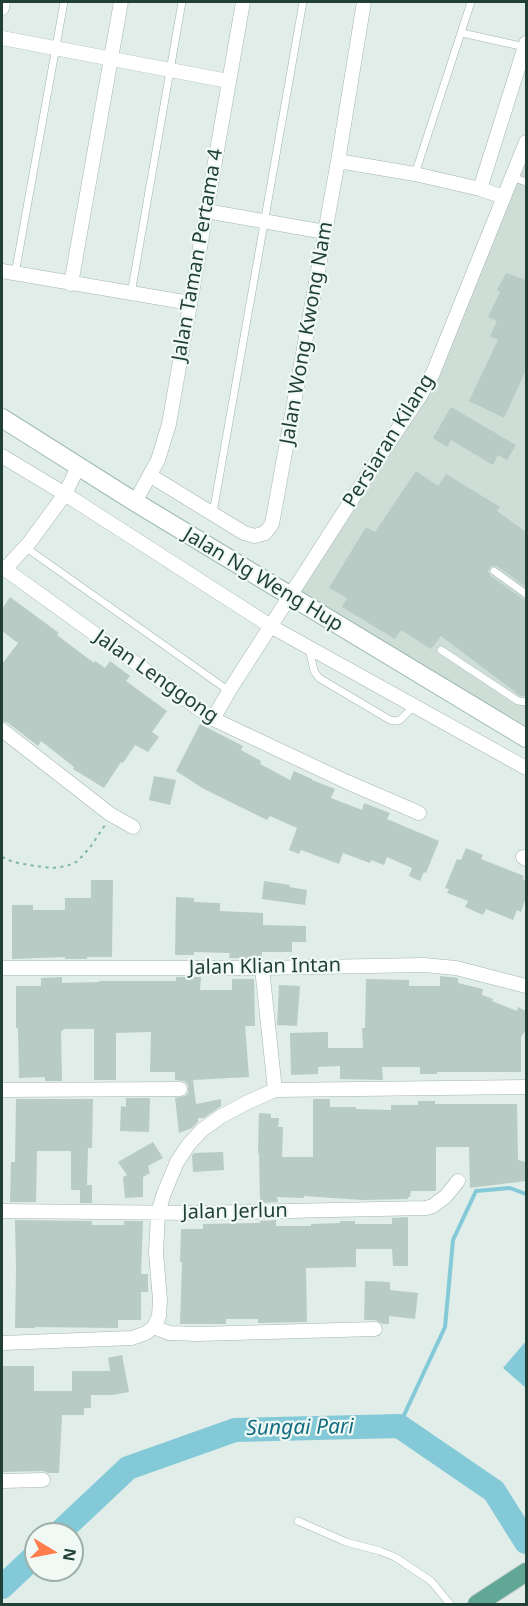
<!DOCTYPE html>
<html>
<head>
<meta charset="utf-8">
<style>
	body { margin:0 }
	#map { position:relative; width:528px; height:1606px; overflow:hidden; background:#e1ede8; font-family:"Noto Sans",sans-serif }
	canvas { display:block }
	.frame { position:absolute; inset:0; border:3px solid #1f3f37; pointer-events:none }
	.north { position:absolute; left:24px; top:1522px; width:60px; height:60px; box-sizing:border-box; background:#f1f9f5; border:2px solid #9dafa9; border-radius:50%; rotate:100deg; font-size:16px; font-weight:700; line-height:24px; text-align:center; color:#1f3f37 }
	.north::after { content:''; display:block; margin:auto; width:21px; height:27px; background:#ff7c4c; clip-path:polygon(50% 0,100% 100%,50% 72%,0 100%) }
</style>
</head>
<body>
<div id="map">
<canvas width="528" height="1606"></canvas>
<div class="frame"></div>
<div class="north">N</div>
</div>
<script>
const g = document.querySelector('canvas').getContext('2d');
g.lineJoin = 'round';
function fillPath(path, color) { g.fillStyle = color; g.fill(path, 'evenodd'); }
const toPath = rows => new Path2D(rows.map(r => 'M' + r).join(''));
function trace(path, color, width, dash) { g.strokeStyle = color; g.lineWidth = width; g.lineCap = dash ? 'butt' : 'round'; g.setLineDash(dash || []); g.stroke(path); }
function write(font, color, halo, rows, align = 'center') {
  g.font = font + ' "Noto Sans",sans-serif'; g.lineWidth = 4.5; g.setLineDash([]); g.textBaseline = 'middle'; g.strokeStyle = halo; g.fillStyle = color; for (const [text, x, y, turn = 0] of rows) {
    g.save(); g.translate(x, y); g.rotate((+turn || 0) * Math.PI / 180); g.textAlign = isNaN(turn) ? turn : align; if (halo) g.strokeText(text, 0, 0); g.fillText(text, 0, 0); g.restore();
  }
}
const built = toPath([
	[526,148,526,725,293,595,436,375]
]);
const water = toPath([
	[526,1341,526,1388,503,1368]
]);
const stream = toPath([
	[399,1426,445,1327,453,1240,476,1191,510,1188,526,1194]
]);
const river = toPath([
	[58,1534,128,1468,235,1430,399,1426,494,1491,526,1542],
	[2,1587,36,1555]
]);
const building = toPath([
	[506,273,526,280,526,370,504,418,469,401,498,340,490,336,497,321,488,317,500,292,497,290],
	[451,407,516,445,507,460,498,455,493,465,451,440,447,447,433,438],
	[416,471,438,486,446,474,500,507,497,511,526,532,526,587,497,566,491,566,488,571,491,576,523,599,526,600,526,696,520,696,514,691,441,636,431,649,401,630,395,639,342,607,347,598,329,588,366,527,375,532],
	[10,597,59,633,57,635,94,663,95,661,105,668,110,661,130,676,126,681,167,711,152,732,159,737,148,752,135,745,123,763,121,762,104,788,73,769,74,767,41,741,38,746,8,723,2,721,2,664,18,643,2,631,2,609],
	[200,724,243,746,241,750,261,761,260,764,290,780,294,771,312,779,312,780,335,789,331,798,362,810,364,803,390,813,387,819,439,841,426,873,424,872,420,881,409,876,412,868,387,857,384,865,371,860,370,863,343,853,339,864,301,850,299,854,289,850,297,828,270,816,267,820,204,789,176,771],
	[154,776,176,780,170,805,149,800],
	[466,848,483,855,481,859,524,876,523,879,526,881,526,897,521,912,517,910,513,920,486,909,483,915,465,907,468,901,447,893,449,889,445,888,457,859,461,860],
	[91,880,113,880,112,957,87,957,87,959,65,959,65,957,12,959,12,905,33,905,33,910,65,910,65,898,91,898],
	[264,881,290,885,289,887,307,890,305,905,262,899],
	[176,897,194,898,194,902,220,903,220,911,263,913,263,925,306,926,306,942,292,942,292,952,262,952,262,959,229,958,230,953,194,952,194,955,175,955],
	[440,976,458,978,458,983,483,989,482,995,493,999,492,1001,517,1011,518,1007,526,1011,526,1030,521,1037,521,1072,437,1072,437,1074,420,1074,420,1067,382,1067,383,1080,340,1079,340,1066,318,1067,318,1074,291,1075,290,1033,328,1032,328,1048,363,1048,362,1028,365,1028,366,979,409,980,409,986,440,986],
	[62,977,62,983,99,982,99,981,176,981,176,977,201,977,200,990,232,990,232,979,254,979,255,1026,245,1026,249,1077,193,1080,196,1104,221,1099,221,1106,204,1118,198,1118,198,1122,192,1128,179,1133,175,1098,185,1096,188,1093,188,1085,184,1081,175,1080,175,1072,150,1072,151,1032,116,1033,116,1080,94,1080,94,1029,63,1029,63,1031,61,1031,62,1081,45,1081,45,1077,19,1078,18,1028,16,1028,16,986,41,986,41,978],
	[279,985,300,986,297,1026,277,1025],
	[126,1098,150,1098,149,1132,120,1131,121,1106,126,1107],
	[16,1099,93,1099,92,1148,88,1148,87,1185,92,1185,92,1203,80,1203,80,1190,71,1190,71,1151,37,1151,36,1202,10,1202,11,1162,15,1162],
	[313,1099,330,1099,330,1107,356,1107,356,1109,391,1110,391,1105,418,1105,418,1101,435,1101,435,1104,517,1104,518,1160,526,1162,526,1181,470,1188,469,1147,436,1147,436,1191,411,1191,410,1197,408,1197,408,1199,362,1200,304,1196,304,1198,277,1197,278,1202,260,1203,259,1153,258,1153,259,1113,271,1114,271,1118,279,1118,278,1127,283,1127,282,1157,313,1157],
	[153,1142,163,1158,148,1166,150,1173,143,1177,143,1197,125,1198,123,1177,127,1175,118,1162],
	[223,1152,224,1170,193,1172,192,1155,194,1153],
	[408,1217,408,1266,393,1266,392,1249,356,1249,356,1267,306,1268,307,1322,258,1323,258,1319,226,1319,226,1324,180,1324,182,1262,180,1262,181,1229,203,1229,203,1224,256,1223,260,1223,260,1221,276,1220,276,1226,311,1226,311,1224,340,1223,340,1221,355,1221,355,1224,392,1224,392,1218],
	[15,1220,92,1221,92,1225,124,1225,124,1221,143,1221,141,1274,148,1274,148,1292,141,1292,141,1320,118,1320,118,1328,35,1327,35,1328,15,1328,16,1269],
	[365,1281,390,1282,390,1290,418,1293,415,1319,389,1316,389,1324,383,1324,375,1320,364,1320],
	[122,1355,129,1392,112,1395,91,1395,91,1408,84,1408,84,1415,62,1415,59,1473,48,1473,43,1471,2,1472,2,1366,34,1366,34,1391,72,1391,72,1371,110,1371,108,1358]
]);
const path = toPath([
	[2,857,13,862,35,866,53,868,67,866,78,861,91,846,105,825]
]);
const lane = toPath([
	[462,33,525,47],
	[415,174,471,2],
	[512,177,526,182],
	[15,274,64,2],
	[131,294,182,2],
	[213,513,303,2],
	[25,547,229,691],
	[494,571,526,594],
	[309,648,314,671,319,678,390,720,395,721,400,720,414,706],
	[441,650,518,701,526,702],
	[298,1521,346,1542,380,1551,395,1557,431,1581,450,1604]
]);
const street = toPath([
	[2,8,3,2],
	[2,38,228,81],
	[338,161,415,174,480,189,504,197],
	[480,189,526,43],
	[206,211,325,232],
	[2,271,190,303],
	[71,284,121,2],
	[2,456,65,494,272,627,526,768],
	[151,476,244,533,255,536,265,533,272,524,338,161,364,2],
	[135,502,158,460,169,424,243,2],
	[2,567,213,719,347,782,419,813],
	[5,569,29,543,65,494,78,467],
	[213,719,229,691,374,465,420,396,433,373,526,142],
	[2,730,110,814,133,827],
	[523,857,526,859],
	[2,968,262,968,424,965,456,968,526,986],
	[2,1090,180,1089],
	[275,1090,526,1087],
	[2,1211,197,1213,426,1208,433,1206,446,1196,458,1181],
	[154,1327,159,1316,160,1300,156,1253,158,1213,164,1193,177,1162,189,1144,202,1130,220,1117,246,1103,275,1090,262,968],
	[2,1343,132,1338,146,1333,154,1327,169,1333,198,1334,375,1329],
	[2,1481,43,1480]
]);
const secondary = toPath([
	[2,418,135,502,526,738]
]);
const primary = toPath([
	[477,1604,526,1572]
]);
const streetNames = [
	["Jalan Taman Pertama 4",198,255,-80],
	["Jalan Wong Kwong Nam",307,333,-80],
	["Persiaran Kilang",389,441,-58],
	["Jalan Ng Weng Hup",263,580,31],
	["Jalan Lenggong",156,677,35],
	["Jalan Klian Intan",265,967,-1],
	["Jalan Jerlun",235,1212,-1]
];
const waterNames = [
	["Sungai Pari",300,1428,-1]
];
fillPath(built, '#cfddd7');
fillPath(water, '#83c9d8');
trace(stream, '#83c9d8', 4);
trace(river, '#83c9d8', 24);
fillPath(building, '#b8cbc4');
trace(lane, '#a3b5af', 8);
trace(street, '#a3b5af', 15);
trace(secondary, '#9ebab0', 20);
trace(primary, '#c0c9c7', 20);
trace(path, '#7eb4a4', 2, [3, 4.5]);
trace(lane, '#fff', 7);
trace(street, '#fff', 14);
trace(secondary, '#fff', 18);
trace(primary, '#60a796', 18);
write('20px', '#1f3f37', '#f1f9f5', streetNames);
write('italic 21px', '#136d82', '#f1f9f5', waterNames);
</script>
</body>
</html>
